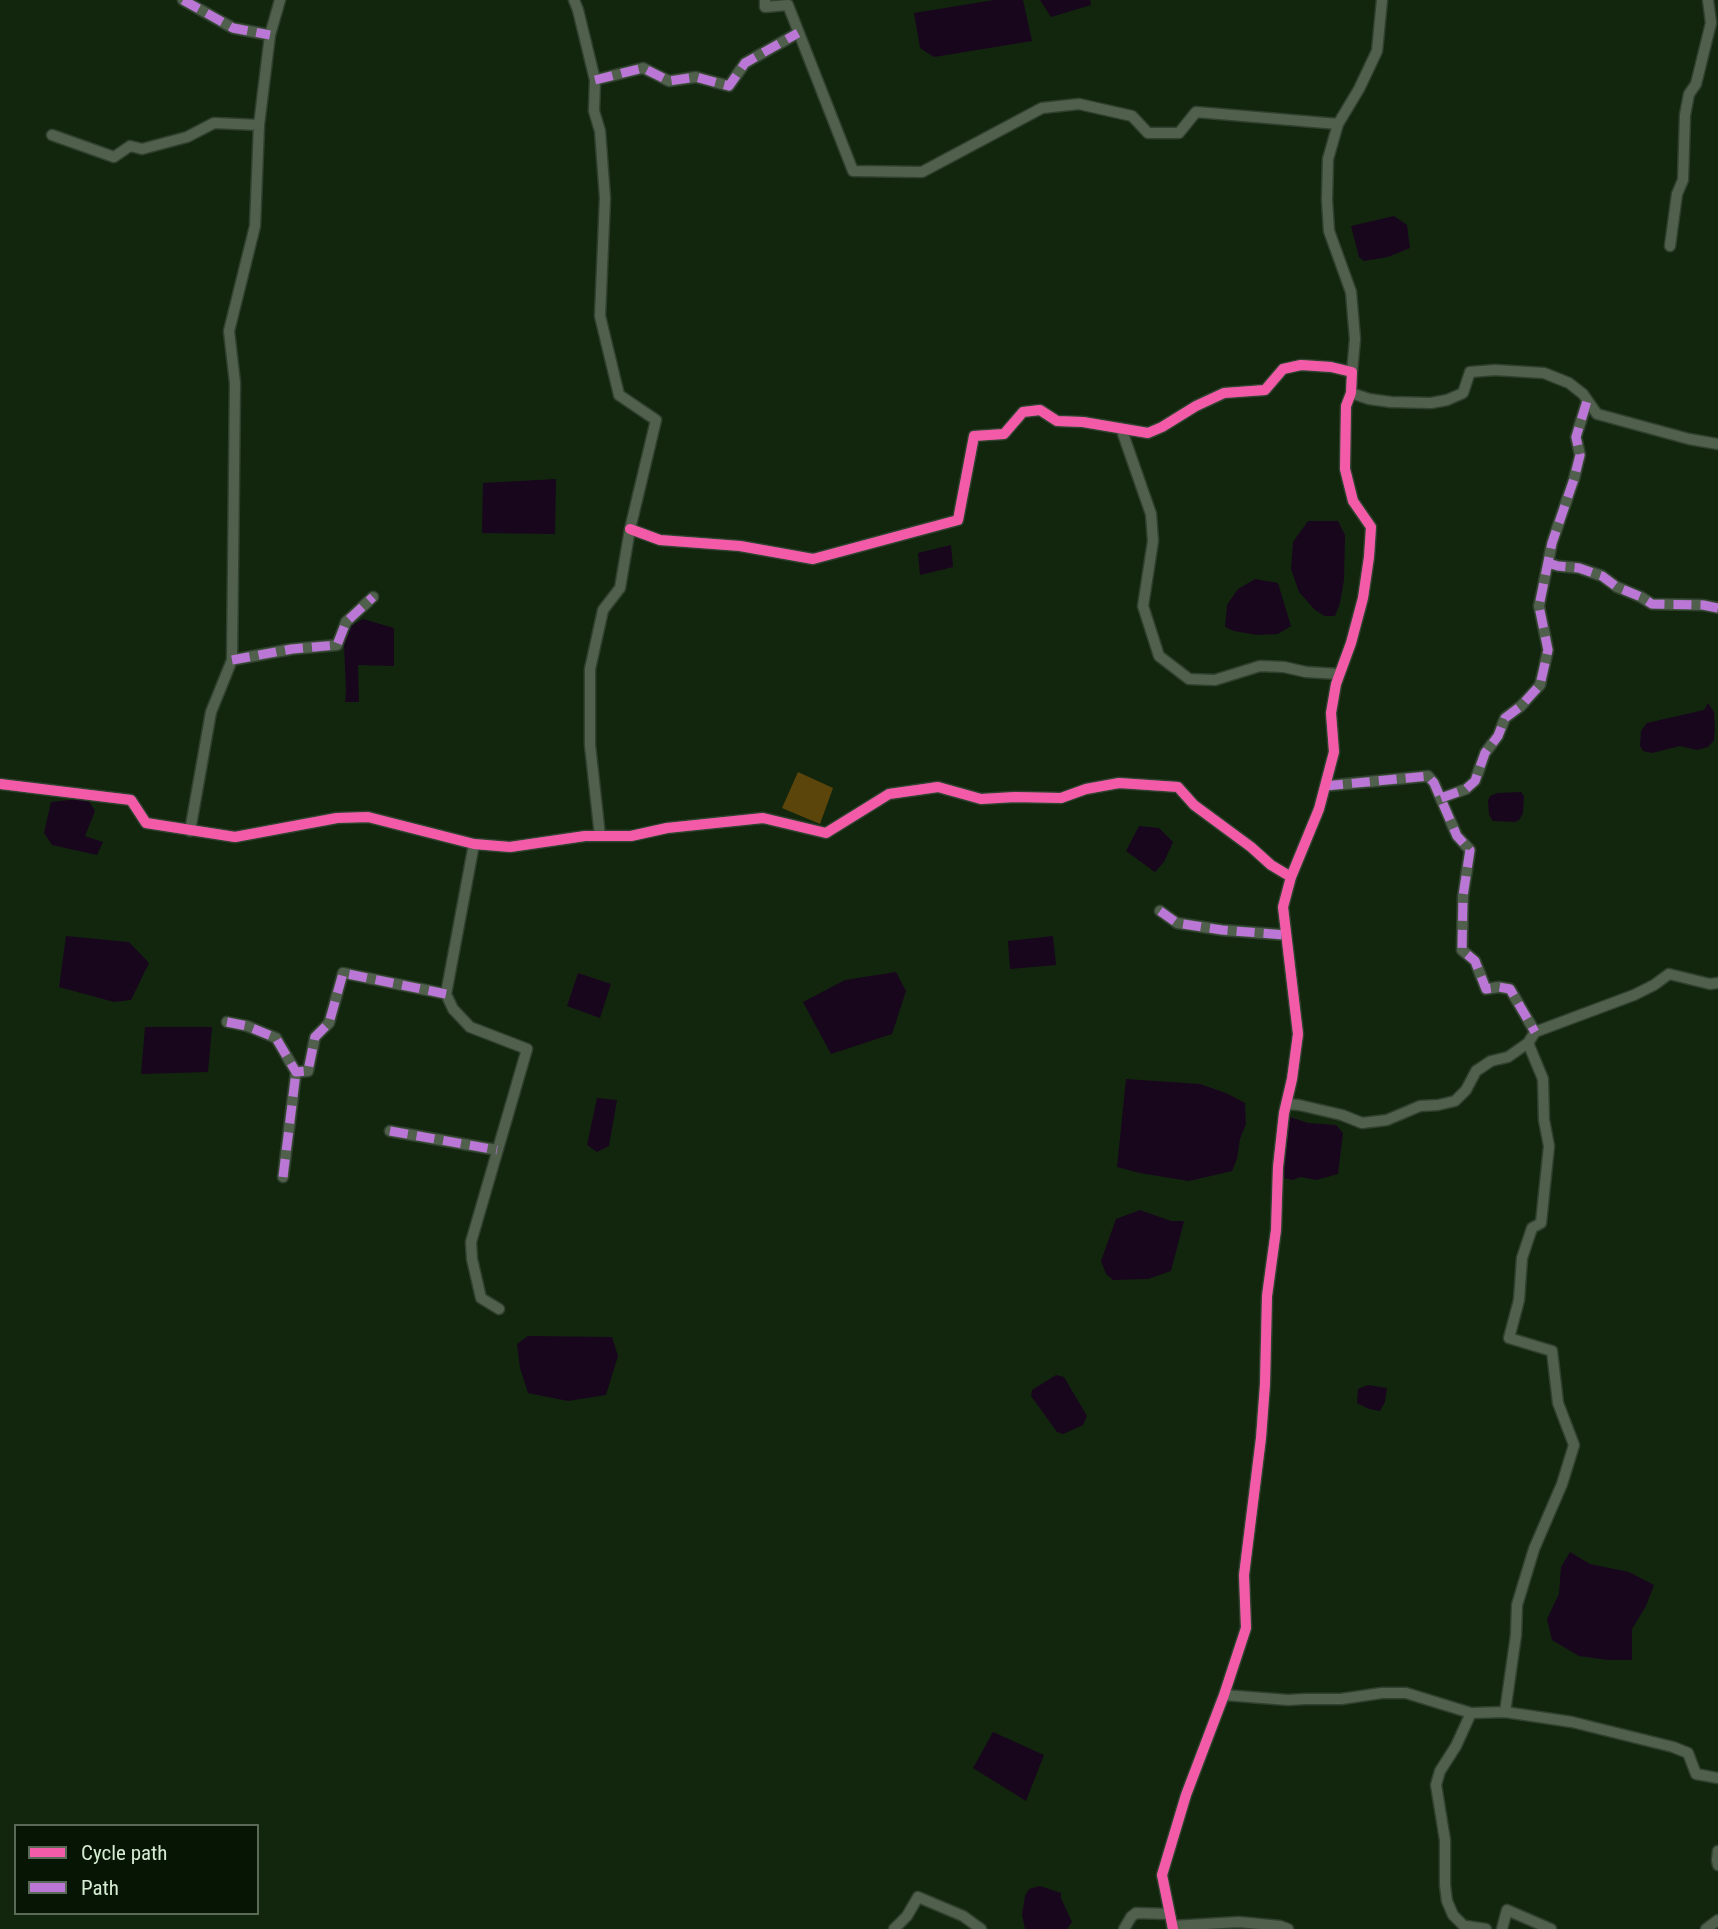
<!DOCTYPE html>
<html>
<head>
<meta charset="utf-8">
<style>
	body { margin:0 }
	#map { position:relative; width:1718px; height:1929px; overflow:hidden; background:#12260e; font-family:"Roboto Condensed",sans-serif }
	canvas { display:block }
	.legend { position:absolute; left:14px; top:1824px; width:245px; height:91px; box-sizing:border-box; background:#061504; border:2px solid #596b56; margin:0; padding:9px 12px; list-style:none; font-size:21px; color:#d6ecd2 }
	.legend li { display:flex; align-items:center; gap:14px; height:35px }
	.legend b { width:35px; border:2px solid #596b56 }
</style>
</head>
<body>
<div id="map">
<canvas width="1718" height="1929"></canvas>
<ul class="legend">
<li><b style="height:9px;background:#f35aa7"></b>Cycle path</li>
<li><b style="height:9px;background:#ba77d6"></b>Path</li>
</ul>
</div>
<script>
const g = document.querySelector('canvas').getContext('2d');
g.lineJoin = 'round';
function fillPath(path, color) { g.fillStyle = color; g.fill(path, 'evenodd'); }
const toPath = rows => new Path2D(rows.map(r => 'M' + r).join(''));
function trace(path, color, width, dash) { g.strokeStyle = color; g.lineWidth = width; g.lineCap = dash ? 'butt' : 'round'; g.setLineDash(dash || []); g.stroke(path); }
const green = toPath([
	[798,772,833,788,820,824,782,808]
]);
const water = toPath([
	[994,0,1023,0,1032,41,934,57,920,48,914,13],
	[1040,0,1090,0,1091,5,1051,17],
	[1394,216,1407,225,1410,248,1388,257,1364,261,1359,257,1351,226],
	[556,479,555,534,482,533,483,483],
	[1308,521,1338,521,1345,535,1344,580,1340,603,1335,616,1325,616,1315,610,1299,592,1291,569,1293,542],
	[951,545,953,567,920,575,918,553],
	[1255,579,1278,583,1291,626,1278,634,1257,635,1234,631,1225,627,1227,605,1238,589],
	[363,619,394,628,394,666,358,665,359,702,345,702,346,690,344,644,346,629],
	[1708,703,1714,712,1715,727,1714,740,1708,747,1697,750,1680,746,1652,753,1643,751,1640,746,1641,731,1647,723,1704,710],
	[1521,792,1524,796,1523,813,1519,820,1515,822,1493,821,1489,815,1488,801,1490,796,1497,793],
	[87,798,95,811,85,836,103,842,97,855,52,845,44,833,51,802],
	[1139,826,1159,828,1173,842,1164,862,1155,872,1126,851],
	[66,936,129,942,149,963,131,1000,114,1002,59,987],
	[1053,936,1056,965,1010,969,1008,941],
	[896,972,906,991,892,1034,831,1054,803,1002,845,980],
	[578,973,611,984,600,1018,567,1006],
	[145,1027,212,1027,208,1072,141,1074],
	[1126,1079,1200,1084,1226,1093,1245,1103,1246,1124,1240,1139,1237,1159,1232,1171,1189,1181,1140,1173,1117,1167],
	[597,1098,617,1100,609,1146,597,1152,587,1145],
	[1287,1116,1308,1123,1336,1125,1343,1133,1338,1174,1316,1180,1301,1177,1292,1180,1284,1178,1284,1146],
	[1140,1210,1171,1221,1184,1221,1171,1271,1148,1279,1113,1280,1106,1274,1101,1261,1116,1219],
	[528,1336,612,1337,618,1356,606,1395,568,1401,528,1393,520,1368,517,1344],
	[1056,1375,1064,1377,1087,1416,1083,1425,1063,1434,1057,1432,1031,1396,1032,1390],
	[1368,1385,1387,1388,1385,1402,1380,1411,1369,1409,1357,1403,1358,1389],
	[1570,1552,1590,1564,1629,1572,1654,1585,1646,1606,1632,1629,1632,1660,1608,1660,1579,1656,1552,1640,1547,1619,1559,1594,1561,1567],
	[993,1732,1044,1755,1026,1801,973,1768],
	[1040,1886,1061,1893,1061,1898,1072,1922,1067,1929,1025,1929,1022,1915,1025,1896,1029,1889]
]);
const street = toPath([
	[183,0,233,28,270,35],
	[574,0,578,10,595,80,594,111,600,131,605,198,600,316,619,395,656,420,630,529,620,588,603,610,590,669,590,745,600,836],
	[765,0,765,7,788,5,853,171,922,172,1042,108,1079,104,1132,116,1148,133,1179,133,1196,112,1338,124],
	[595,80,643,68,669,81,696,77,729,86,745,63,798,33],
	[52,135,114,157,130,146,142,149,187,137,214,123,259,125],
	[1670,246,1677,194,1683,180,1685,115,1689,94,1696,84,1711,23,1708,0],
	[1352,372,1355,339,1351,292,1329,231,1327,200,1328,159,1338,124,1359,89,1377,51,1382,0],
	[1351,393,1369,399,1391,402,1431,403,1447,400,1463,393,1470,372,1495,370,1544,373,1569,383,1583,394,1597,414,1689,439,1718,444],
	[1121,428,1151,514,1153,541,1143,606,1159,656,1189,679,1215,680,1260,666,1284,667,1306,672,1339,674],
	[630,529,660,540,740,546,813,559,958,520,974,436,1004,434,1023,412,1040,410,1057,421,1083,422,1148,433,1162,427,1196,406,1224,393,1265,390,1283,369,1301,365,1331,367,1352,372,1351,393,1346,406,1345,469,1353,501,1371,527,1369,557,1363,598,1351,643,1336,684,1331,713,1334,752,1319,809,1291,877,1283,907,1298,1034,1292,1079,1284,1113,1278,1167,1276,1230,1267,1296,1265,1384,1261,1438,1244,1575,1246,1628,1224,1695,1186,1795,1162,1875,1173,1929],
	[1548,563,1558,566,1579,568,1602,576,1617,587,1641,597,1652,604,1703,605,1718,608],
	[232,660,292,649,337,645,346,622,373,597],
	[0,784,131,800,146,823,235,837,337,818,368,817,474,844,510,847,585,836,631,836,667,828,763,818,826,833,889,794,938,787,981,799,1015,797,1061,798,1086,789,1119,783,1178,787,1194,805,1251,847,1271,865,1291,877],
	[1325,786,1428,776,1434,783,1457,836,1470,850,1463,896,1462,950,1475,961,1486,989,1499,987,1510,989,1535,1032],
	[1441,798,1466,789,1475,781,1485,753,1498,736,1505,718,1521,706,1540,685,1548,650,1539,606,1552,543,1574,479,1580,455,1576,437,1587,401],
	[190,831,211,712,232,660,235,383,229,331,255,226,259,125,270,35,280,0],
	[474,844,446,994,453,1009,470,1027,527,1049,471,1242,472,1259,481,1298,499,1309],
	[1160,911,1177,923,1222,930,1286,935],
	[227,1022,247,1026,276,1038,296,1072,308,1071,315,1037,329,1023,343,973,446,994],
	[1286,1104,1299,1105,1342,1115,1362,1123,1387,1120,1420,1106,1438,1105,1455,1101,1466,1090,1476,1071,1491,1061,1508,1057,1528,1043,1535,1032,1634,995,1654,985,1669,974,1710,984,1718,983],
	[390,1131,497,1150],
	[283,1177,296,1072],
	[1224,1695,1288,1700,1305,1699,1341,1699,1382,1693,1406,1693,1471,1713,1505,1712,1572,1722,1673,1747,1688,1753,1696,1774,1718,1778],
	[1505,1712,1516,1635,1517,1605,1534,1549,1562,1484,1574,1445,1558,1403,1552,1351,1509,1338,1519,1300,1522,1258,1532,1228,1541,1223,1549,1146,1544,1120,1543,1079,1528,1043],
	[1718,1851,1717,1860,1718,1865],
	[1172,1926,1239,1922,1280,1926,1288,1929],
	[1466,1926,1486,1929],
	[894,1929,907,1916,918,1897,963,1916,981,1929],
	[1124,1929,1131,1917,1136,1913,1169,1914],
	[1467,1929,1453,1915,1447,1901,1445,1885,1445,1840,1436,1785,1440,1771,1456,1746,1471,1713],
	[1502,1929,1507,1910,1551,1929],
	[1706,1929,1718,1920]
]);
const quiet = toPath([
	[183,0,233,28,270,35],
	[595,80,643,68,669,81,696,77,729,86,745,63,798,33],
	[1548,563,1558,566,1579,568,1602,576,1617,587,1641,597,1652,604,1703,605,1718,608],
	[232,660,292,649,337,645,346,622,373,597],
	[1325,786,1428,776,1434,783,1457,836,1470,850,1463,896,1462,950,1475,961,1486,989,1499,987,1510,989,1535,1032],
	[1441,798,1466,789,1475,781,1485,753,1498,736,1505,718,1521,706,1540,685,1548,650,1539,606,1552,543,1574,479,1580,455,1576,437,1587,401],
	[1160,911,1177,923,1222,930,1286,935],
	[227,1022,247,1026,276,1038,296,1072,308,1071,315,1037,329,1023,343,973,446,994],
	[390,1131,497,1150],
	[283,1177,296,1072]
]);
const cycleway = toPath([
	[630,529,660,540,740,546,813,559,958,520,974,436,1004,434,1023,412,1040,410,1057,421,1083,422,1148,433,1162,427,1196,406,1224,393,1265,390,1283,369,1301,365,1331,367,1352,372,1351,393,1346,406,1345,469,1353,501,1371,527,1369,557,1363,598,1351,643,1336,684,1331,713,1334,752,1319,809,1291,877,1283,907,1298,1034,1292,1079,1284,1113,1278,1167,1276,1230,1267,1296,1265,1384,1261,1438,1244,1575,1246,1628,1224,1695,1186,1795,1162,1875,1173,1929],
	[0,784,131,800,146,823,235,837,337,818,368,817,474,844,510,847,585,836,631,836,667,828,763,818,826,833,889,794,938,787,981,799,1015,797,1061,798,1086,789,1119,783,1178,787,1194,805,1251,847,1271,865,1291,877]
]);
fillPath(green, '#5c450b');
fillPath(water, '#18061d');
trace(street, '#30402e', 13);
trace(street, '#50604d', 10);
trace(quiet, '#ba77d6', 9, [18, 9]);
trace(cycleway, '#f35aa7', 10);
</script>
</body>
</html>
